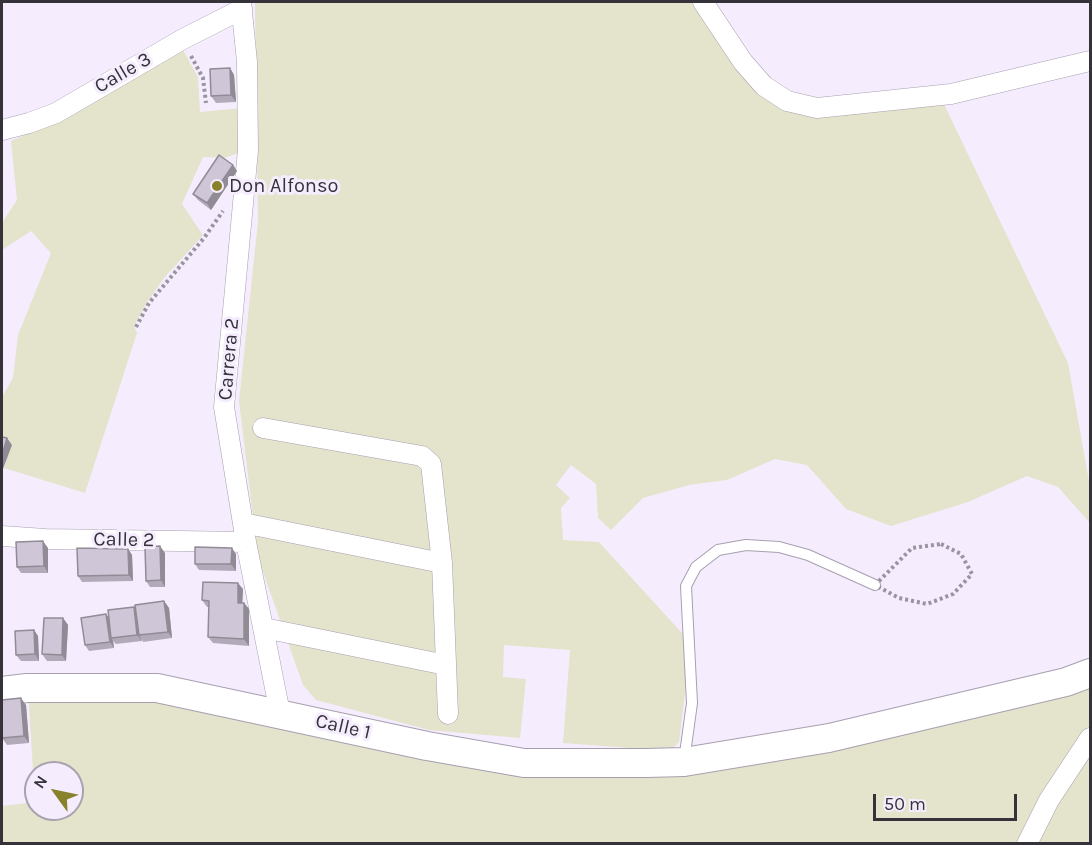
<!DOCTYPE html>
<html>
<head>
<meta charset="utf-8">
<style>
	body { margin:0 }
	#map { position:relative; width:1092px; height:845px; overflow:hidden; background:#f5edfe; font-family:Karla,sans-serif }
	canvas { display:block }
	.frame { position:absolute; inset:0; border:3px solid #353239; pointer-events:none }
	.north { position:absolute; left:24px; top:761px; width:60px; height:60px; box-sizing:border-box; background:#f5edfe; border:2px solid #a8a2af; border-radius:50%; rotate:303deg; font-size:16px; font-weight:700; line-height:24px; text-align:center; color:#353239 }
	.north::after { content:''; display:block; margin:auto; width:21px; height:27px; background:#88832b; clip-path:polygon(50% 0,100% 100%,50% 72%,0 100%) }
	.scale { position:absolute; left:873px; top:794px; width:144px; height:27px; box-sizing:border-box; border:3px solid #353239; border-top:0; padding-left:8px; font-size:18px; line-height:21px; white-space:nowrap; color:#353239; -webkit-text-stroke:4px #f5edfe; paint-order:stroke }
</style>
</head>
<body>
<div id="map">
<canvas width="1092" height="845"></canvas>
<div class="frame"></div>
<div class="north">N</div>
<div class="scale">50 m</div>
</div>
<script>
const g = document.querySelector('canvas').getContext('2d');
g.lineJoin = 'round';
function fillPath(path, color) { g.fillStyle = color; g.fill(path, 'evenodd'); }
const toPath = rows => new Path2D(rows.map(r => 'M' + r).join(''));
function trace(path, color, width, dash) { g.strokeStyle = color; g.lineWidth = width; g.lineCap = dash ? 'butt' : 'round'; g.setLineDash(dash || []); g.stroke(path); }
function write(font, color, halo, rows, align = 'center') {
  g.font = font + ' Karla,sans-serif'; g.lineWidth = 6; g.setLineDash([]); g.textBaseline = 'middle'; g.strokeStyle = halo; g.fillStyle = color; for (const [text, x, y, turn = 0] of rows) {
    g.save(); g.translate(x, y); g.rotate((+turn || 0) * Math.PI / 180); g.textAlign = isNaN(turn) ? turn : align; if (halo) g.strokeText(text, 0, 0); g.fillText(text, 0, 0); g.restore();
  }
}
const green = toPath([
	[255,2,695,2,745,64,802,108,941,98,1068,363,1090,487,1090,523,1058,487,1027,476,968,502,891,526,846,509,807,465,775,459,727,480,689,485,643,498,611,530,598,518,596,484,571,465,556,485,570,498,561,508,563,540,599,542,691,643,679,742,670,751,563,743,570,650,504,645,503,677,526,679,520,738,429,730,316,700,303,685,258,558,239,401,258,221],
	[183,50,198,77,200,112,242,108,242,152,224,158,203,157,182,204,203,235,165,277,147,302,134,326,137,333,85,493,4,468,11,445,2,442,2,397,13,378,18,335,51,253,31,231,2,250,2,223,17,200,11,141,52,123],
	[1090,675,1090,843,2,844,2,806,35,802,28,690,158,684,426,745,643,762],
	[36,773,72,773,72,809,36,809]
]);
const path = toPath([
	[191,56,203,78,206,103],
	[136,327,149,303,204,238,223,211],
	[941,544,961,554,972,574,953,594,927,604,899,598,875,585,912,548,941,544]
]);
const lane = toPath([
	[684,761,692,703,686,586,696,567,718,550,746,545,779,547,808,555,875,585]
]);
const street = toPath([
	[241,2,247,62,248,150,224,407,246,542,280,713],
	[703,2,743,62,764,86,787,101,817,108,951,94,1090,61],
	[2,130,29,123,56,113,183,39,242,9],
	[263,428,422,456,431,464,442,563,448,714],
	[243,523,442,563],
	[2,536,45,539,246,542],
	[264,628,446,665],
	[1027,844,1049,800,1090,738]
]);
const secondary = toPath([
	[2,691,27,688,157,688,427,746,524,763,646,763,684,762,829,738,1066,682,1090,673]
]);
const wall = toPath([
	[230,68,234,75,236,102,216,103,211,96],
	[233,165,237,171,211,210,198,200,193,194],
	[48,548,48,573,21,573,17,567],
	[128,549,132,555,133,581,82,582,78,576],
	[165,553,165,587,150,587,146,581],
	[236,554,236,571,199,570,195,564],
	[243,589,242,603,244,603,249,609,249,646,213,643,208,637,209,607,207,607,202,600],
	[164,601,169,608,172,638,143,642,142,639,142,641,116,644,113,641,114,648,89,651,85,645,106,614,109,618],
	[63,618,68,625,66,661,47,661,42,654],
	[34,630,38,636,39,661,21,661,16,655],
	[26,705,29,743,7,745,2,738]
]);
const shadedWall = toPath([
	[230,68,234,75,236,102,231,95],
	[233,165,237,171,211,210,207,203],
	[7,438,12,445,3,469,2,467,2,455],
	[43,541,48,548,48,573,44,566],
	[160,546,165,553,165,587,161,580],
	[232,548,236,554,236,571,231,564],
	[128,549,132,555,133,581,129,575],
	[238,583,243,589,242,609,238,603],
	[164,601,169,608,172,638,168,632],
	[244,603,249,609,249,646,244,639],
	[134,607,138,613,139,635,142,641,137,635],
	[106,614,111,621,111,638,113,641,114,648,110,642],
	[63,618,68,625,66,661,62,655],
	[34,630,38,636,39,661,35,654],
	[21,698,26,705,29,743,24,736]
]);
const building = toPath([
	[230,68,231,95,211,96,210,69,230,68],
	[219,155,233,165,207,203,193,194,219,155],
	[2,437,7,438,2,455,2,437],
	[43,541,44,566,17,567,16,542,43,541],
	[160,546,161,580,146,581,145,547,160,546],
	[195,547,232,548,231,564,195,564,195,547],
	[77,548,128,549,129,575,78,576,77,548],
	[203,582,238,583,238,603,244,603,244,639,208,637,209,601,202,600,203,582],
	[164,601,168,632,139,635,135,605,164,601],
	[134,607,137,635,111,638,108,610,134,607],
	[106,614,110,642,85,645,81,618,106,614],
	[44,618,63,618,62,655,42,654,44,618],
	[34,630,35,654,16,655,15,631,34,630],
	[21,698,24,736,2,738,2,700,21,698]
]);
const markers = [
	[217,186,6,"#88832b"]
];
const streetNames = [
	["Calle 3",123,73,-30],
	["Carrera 2",229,359,-85],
	["Calle 2",124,540,1],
	["Calle 1",343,727,13]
];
const poiNames = [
	["Don Alfonso",229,186]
];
fillPath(green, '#e4e3cb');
trace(lane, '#a79fb0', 12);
trace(street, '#a79fb0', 21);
trace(secondary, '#a79fb0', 30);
trace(path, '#9a94a0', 4, [3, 3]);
trace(lane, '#fff', 10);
trace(street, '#fff', 20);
trace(secondary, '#fff', 28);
fillPath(wall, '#b2aab9');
fillPath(shadedWall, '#918b96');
fillPath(building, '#cfc6d7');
trace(building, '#918b96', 1.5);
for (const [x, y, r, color] of markers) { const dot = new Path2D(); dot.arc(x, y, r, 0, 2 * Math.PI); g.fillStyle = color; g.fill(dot); trace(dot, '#f5edfe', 2); }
write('20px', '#353239', '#f5edfe', streetNames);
write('20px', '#353239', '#f5edfe', poiNames, 'left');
</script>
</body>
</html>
